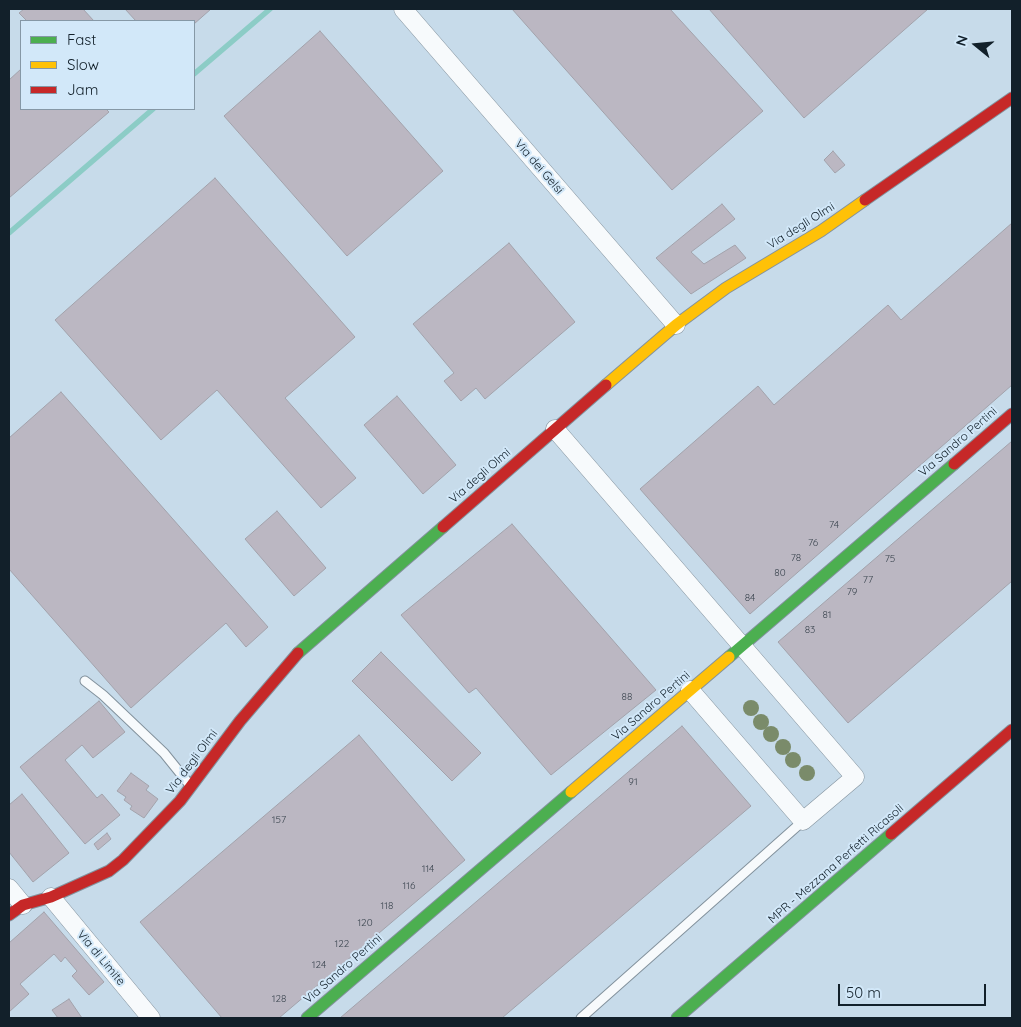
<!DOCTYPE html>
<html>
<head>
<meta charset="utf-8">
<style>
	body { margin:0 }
	#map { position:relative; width:1021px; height:1027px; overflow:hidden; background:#c7dbea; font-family:Quicksand,sans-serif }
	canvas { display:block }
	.frame { position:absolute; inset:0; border:10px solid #12202a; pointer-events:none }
	.legend { position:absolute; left:20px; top:20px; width:175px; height:90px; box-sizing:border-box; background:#d2e8f9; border:1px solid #8598a6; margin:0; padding:6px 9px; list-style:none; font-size:15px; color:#12202a }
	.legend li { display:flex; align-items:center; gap:10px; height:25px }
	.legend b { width:25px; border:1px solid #8598a6 }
	.north { position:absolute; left:951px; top:20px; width:50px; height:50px; -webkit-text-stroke:4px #d2e8f9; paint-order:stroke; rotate:287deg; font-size:14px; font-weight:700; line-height:20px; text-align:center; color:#12202a }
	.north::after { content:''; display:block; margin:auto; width:18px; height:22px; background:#12202a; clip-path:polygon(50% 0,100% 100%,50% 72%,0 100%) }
	.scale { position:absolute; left:838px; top:984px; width:148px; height:22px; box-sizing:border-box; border:2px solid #12202a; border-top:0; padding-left:6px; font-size:15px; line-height:18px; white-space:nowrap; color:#12202a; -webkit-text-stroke:4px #d2e8f9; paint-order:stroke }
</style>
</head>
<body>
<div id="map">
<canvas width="1021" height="1027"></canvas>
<div class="frame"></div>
<ul class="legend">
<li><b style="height:6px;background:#4caf50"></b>Fast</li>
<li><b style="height:6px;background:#ffc107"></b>Slow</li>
<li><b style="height:6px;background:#c62828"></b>Jam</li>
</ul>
<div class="north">N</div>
<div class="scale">50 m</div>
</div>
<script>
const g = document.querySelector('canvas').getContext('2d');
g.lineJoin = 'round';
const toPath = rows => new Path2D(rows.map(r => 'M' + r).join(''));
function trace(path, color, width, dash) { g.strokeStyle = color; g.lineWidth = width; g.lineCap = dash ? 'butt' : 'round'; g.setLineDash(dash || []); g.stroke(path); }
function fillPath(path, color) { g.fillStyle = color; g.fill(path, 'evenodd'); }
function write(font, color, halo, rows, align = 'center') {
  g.font = font + ' Quicksand,sans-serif'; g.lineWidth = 4; g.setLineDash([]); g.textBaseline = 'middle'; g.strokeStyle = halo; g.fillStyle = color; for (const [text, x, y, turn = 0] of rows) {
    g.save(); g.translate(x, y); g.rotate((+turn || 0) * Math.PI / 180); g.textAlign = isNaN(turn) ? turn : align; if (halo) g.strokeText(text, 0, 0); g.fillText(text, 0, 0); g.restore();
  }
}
const stream = toPath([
	[194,74,270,9],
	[9,233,153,109]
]);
const building = toPath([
	[24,9,83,9,94,21,27,21,19,13,24,9],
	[125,9,211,9,194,24,194,21,136,21,125,9],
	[512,9,670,9,763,111,672,190,512,9],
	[709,9,928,9,804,118,709,9],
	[320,31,443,171,347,256,224,116,320,31],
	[21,69,21,109,106,109,109,112,9,198,9,80,21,69],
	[833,151,845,165,835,173,824,160,833,151],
	[215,178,355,337,285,398,356,478,321,508,217,390,161,440,55,320,215,178],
	[722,204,735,219,691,252,704,264,735,245,746,258,691,294,656,258,722,204],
	[1012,223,1012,385,750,614,640,489,758,386,774,405,888,305,901,320,1012,223],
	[509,243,575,322,485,399,476,388,461,401,444,381,454,373,413,324,509,243],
	[61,392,268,627,246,647,226,623,131,708,9,569,9,438,61,392],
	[397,396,456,465,423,494,364,425,397,396],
	[1012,441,1012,581,848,723,778,642,1012,441],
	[277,511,326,568,294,596,245,539,277,511],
	[512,524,656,690,551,775,476,688,469,693,401,615,512,524],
	[381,652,481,753,452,781,352,681,381,652],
	[99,701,125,732,93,758,82,745,65,760,97,798,102,794,120,815,85,844,20,767,99,701],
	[682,726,751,806,502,1018,340,1018,682,726],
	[359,735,465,860,279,1018,222,1018,140,922,359,735],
	[131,773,149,786,146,790,158,799,144,818,130,809,132,806,124,800,126,797,117,791,131,773],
	[22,794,69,853,33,882,9,852,9,805,22,794],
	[107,833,111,839,98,850,94,844,107,833],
	[44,912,104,982,89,995,72,976,77,971,65,957,61,962,54,954,20,984,29,994,9,1012,9,943,44,912],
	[69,999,82,1018,58,1018,52,1010,69,999]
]);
const lane = toPath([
	[85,681,103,695,144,734,164,753,189,784],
	[581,1018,803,821]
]);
const street = toPath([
	[403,9,676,325],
	[555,429,855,777,803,821,690,690],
	[9,888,23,905],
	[51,897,151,1018]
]);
const fast = toPath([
	[298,653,443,527],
	[729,657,954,464],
	[307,1018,571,792],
	[677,1018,891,834]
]);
const slow = toPath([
	[606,385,676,325,726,288,821,231,865,200],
	[571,792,729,657]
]);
const jam = toPath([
	[865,200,1012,98],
	[954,464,1012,414],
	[443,527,606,385],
	[891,834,1012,730],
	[9,915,23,905,51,897,109,871,123,860,180,801,240,721,298,653]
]);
const trees = [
	[751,708],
	[761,722],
	[771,734],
	[783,747],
	[793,760],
	[807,773]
];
const numberNames = [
	["74",834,525],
	["76",813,543],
	["78",796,558],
	["75",890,559],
	["80",780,573],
	["77",868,580],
	["79",852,592],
	["84",750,598],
	["81",827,615],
	["83",810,630],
	["88",627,697],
	["91",633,782],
	["157",279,820],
	["114",428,869],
	["116",409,886],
	["118",387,906],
	["120",365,923],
	["122",342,944],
	["124",319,965],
	["128",279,999]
];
const streetNames = [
	["Via dei Gelsi",539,167,49],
	["Via degli Olmi",801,226,-32],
	["Via Sandro Pertini",958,442,-41],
	["Via degli Olmi",480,476,-41],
	["Via Sandro Pertini",651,706,-41],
	["Via degli Olmi",192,762,-53],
	["MPR - Mezzana Perfetti Ricasoli",836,864,-41],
	["Via di Limite",101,958,50],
	["Via Sandro Pertini",343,969,-41]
];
trace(stream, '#8cccc6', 5.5);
fillPath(building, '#bbb7c2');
trace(building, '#a2a2ab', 1);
trace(lane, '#83929d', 11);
trace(street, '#83929d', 19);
trace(fast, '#83929d', 13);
trace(slow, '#83929d', 13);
trace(jam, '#83929d', 13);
trace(lane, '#f7fafc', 9);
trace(street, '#f7fafc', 18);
trace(fast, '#4caf50', 11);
trace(slow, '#ffc107', 11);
trace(jam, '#c62828', 11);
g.fillStyle = '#7a8b6a';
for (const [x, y] of trees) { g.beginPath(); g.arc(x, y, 8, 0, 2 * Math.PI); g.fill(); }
write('10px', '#3c4650', null, numberNames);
write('12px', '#12202a', '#d2e8f9', streetNames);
</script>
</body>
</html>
